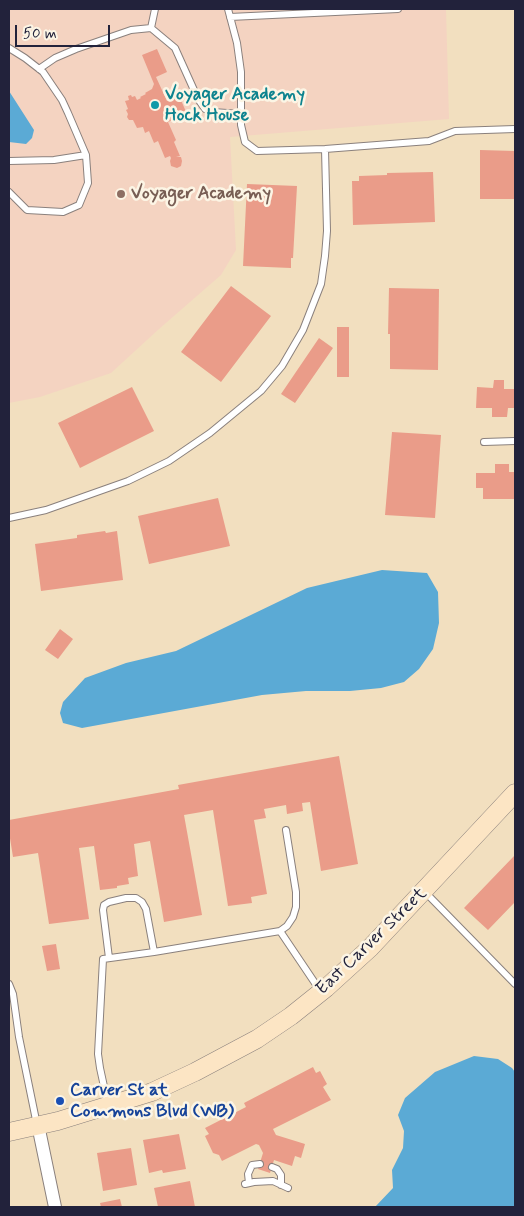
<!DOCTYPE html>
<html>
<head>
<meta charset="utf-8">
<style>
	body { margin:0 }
	#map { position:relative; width:524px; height:1216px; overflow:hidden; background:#f2dfbf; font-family:Mynerve,sans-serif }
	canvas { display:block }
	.frame { position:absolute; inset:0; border:10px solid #22223b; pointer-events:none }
	.scale { position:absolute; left:15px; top:25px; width:95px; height:22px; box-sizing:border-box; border:2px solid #22223b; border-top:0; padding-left:6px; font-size:15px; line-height:18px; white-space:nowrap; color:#22223b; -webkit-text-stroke:4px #fcf5e5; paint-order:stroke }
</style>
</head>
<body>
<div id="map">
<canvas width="524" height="1216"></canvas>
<div class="frame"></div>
<div class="scale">50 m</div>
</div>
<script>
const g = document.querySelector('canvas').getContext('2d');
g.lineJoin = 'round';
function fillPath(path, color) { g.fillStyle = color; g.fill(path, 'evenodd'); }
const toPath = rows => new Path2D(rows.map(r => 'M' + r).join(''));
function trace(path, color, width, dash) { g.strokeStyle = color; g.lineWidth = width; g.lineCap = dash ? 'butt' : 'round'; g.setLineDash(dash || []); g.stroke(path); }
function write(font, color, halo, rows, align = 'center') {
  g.font = font + ' Mynerve,sans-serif'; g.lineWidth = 5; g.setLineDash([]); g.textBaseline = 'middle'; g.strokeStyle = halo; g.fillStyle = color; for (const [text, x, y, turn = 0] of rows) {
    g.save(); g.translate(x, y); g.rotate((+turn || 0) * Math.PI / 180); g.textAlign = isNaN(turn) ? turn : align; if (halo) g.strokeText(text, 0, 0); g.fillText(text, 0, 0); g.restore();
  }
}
const built = toPath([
	[9,9,446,9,449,119,230,137,236,250,221,275,159,329,111,373,40,397,9,403]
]);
const water = toPath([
	[9,91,34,130,32,138,26,144,9,142],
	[382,570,427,573,438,592,439,623,433,649,419,669,404,682,381,688,350,691,306,691,262,695,82,728,63,723,60,713,63,702,85,678,126,663,176,651,307,588],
	[474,1056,498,1059,512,1068,515,1072,515,1207,375,1207,393,1188,392,1170,403,1148,404,1131,398,1115,405,1098,435,1072]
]);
const building = toPath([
	[157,49,167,72,156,77,167,101,175,97,176,100,180,98,187,114,168,122,176,140,174,142,180,156,176,157,181,157,182,161,181,166,177,168,171,166,170,161,171,158,170,156,165,158,158,141,154,143,149,131,145,133,143,127,137,128,133,120,129,120,127,117,128,114,126,110,128,109,125,101,129,100,128,96,131,95,132,97,135,96,137,100,141,98,140,97,146,94,145,93,152,89,154,84,142,55],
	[480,150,515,151,515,199,480,199],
	[433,172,435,222,353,225,352,181,359,181,359,176,387,175,387,173],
	[247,184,297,186,293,258,291,258,291,268,243,266],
	[231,286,271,316,221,382,181,352],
	[389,288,439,289,438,370,390,369,390,334,388,334],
	[337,327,349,327,349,377,337,377],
	[319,338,333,348,295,403,281,394],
	[494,380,504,380,504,389,515,389,515,408,508,408,507,417,492,417,492,408,476,408,477,387,493,388],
	[132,387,154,431,80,468,58,423],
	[392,432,441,435,435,518,385,515],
	[495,464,509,464,509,472,515,472,515,499,483,499,483,488,476,488,476,473,495,473],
	[218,498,230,546,149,564,138,516],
	[105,531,106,533,117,531,123,580,41,591,35,544,77,538,77,535],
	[60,629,73,639,58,659,45,650],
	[339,756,358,864,321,871,310,802,302,803,303,811,287,814,286,805,264,809,266,818,254,820,267,894,251,897,252,903,228,906,213,810,184,815,202,915,164,922,150,841,134,844,138,876,128,878,129,884,117,886,117,888,100,890,94,846,79,848,89,919,49,924,38,853,13,857,9,832,9,820,179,789,178,785],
	[515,855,515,902,488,930,464,908],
	[56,944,60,969,47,971,42,946],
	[313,1067,316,1073,320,1071,327,1084,323,1087,331,1100,273,1129,276,1135,305,1144,301,1158,295,1156,292,1166,274,1160,270,1173,258,1169,263,1153,259,1145,256,1144,222,1161,219,1155,213,1153,205,1136,209,1134,205,1128,246,1107,244,1103],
	[179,1134,186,1169,163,1173,162,1170,149,1173,143,1140],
	[131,1148,137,1185,103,1191,97,1153],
	[190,1181,195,1207,158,1207,154,1188],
	[120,1199,122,1207,101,1207,100,1203]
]);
const lane = toPath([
	[228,9,237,43,241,72,241,125,245,142,257,151,325,149,429,141,455,131,515,129],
	[230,17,398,9],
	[151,28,175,48,198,99,205,109,213,112,241,114],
	[9,48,25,58,43,72,62,100,68,113,86,155,88,183,79,205,63,212,27,210,9,192],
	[39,69,55,58,76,49,131,30,151,28,155,9],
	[9,161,54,160,86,155],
	[484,442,515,441],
	[9,518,46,510,128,481,169,461,210,433,261,391,282,366,303,330,321,284,325,256,327,231,325,149],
	[425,892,515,984],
	[280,931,287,926,293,917,296,907,296,892,286,830],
	[109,958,103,910,104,905,109,902,126,898,136,898,142,902,146,909,154,952],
	[9,984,13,994,19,1037,37,1125],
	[108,1105,100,1068,98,1054,103,959,154,952,280,931,321,992],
	[272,1167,277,1169,281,1175,281,1185],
	[249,1183,248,1174,252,1165,260,1164],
	[245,1184,254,1182,273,1181,288,1188]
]);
const street = toPath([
	[38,1125,55,1207]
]);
const secondary = toPath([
	[9,1132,58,1121,152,1092,195,1072,257,1039,291,1016,326,988,370,948,515,793]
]);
const markers = [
	[155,105,5,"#0f9aa8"],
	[121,194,5,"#8d6e63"],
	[60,1101,5,"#1a4fb4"]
];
const cultureNames = [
	["Voyager Academy",165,95],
	["Hock House",165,116]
];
const educationNames = [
	["Voyager Academy",131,194]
];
const streetNames = [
	["East Carver Street",372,942,-44]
];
const transitNames = [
	["Carver St at",70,1091],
	["Commons Blvd (WB)",70,1112]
];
fillPath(built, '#f4d3c1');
fillPath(water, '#5baad5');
fillPath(building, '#ea9c89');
trace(lane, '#8a807d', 8);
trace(street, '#8a807d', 14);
trace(secondary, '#8a807d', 19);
trace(lane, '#fff', 6);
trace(street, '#fff', 12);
trace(secondary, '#fce5c4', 18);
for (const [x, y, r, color] of markers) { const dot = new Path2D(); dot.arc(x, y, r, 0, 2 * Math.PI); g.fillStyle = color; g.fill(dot); trace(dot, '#fcf5e5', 2); }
write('bold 18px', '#0d838f', '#fcf5e5', cultureNames, 'left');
write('bold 18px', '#785e54', '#fcf5e5', educationNames, 'left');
write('18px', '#22223b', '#fcf5e5', streetNames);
write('bold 18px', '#164399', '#fcf5e5', transitNames, 'left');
</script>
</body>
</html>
